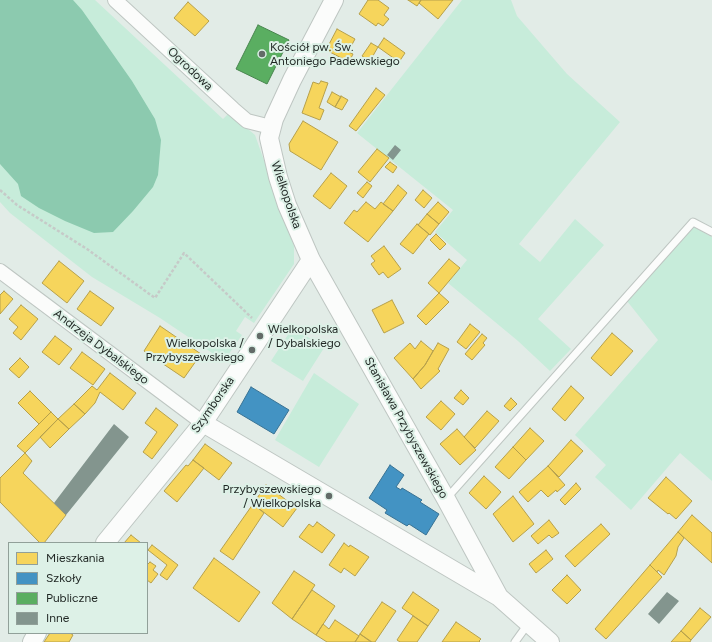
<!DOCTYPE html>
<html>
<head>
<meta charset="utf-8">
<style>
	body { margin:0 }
	#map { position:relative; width:712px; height:642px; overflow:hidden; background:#e2ece7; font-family:Figtree,sans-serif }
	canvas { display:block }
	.legend { position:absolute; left:8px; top:542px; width:140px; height:92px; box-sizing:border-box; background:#ddf1e7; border:1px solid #91a099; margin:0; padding:5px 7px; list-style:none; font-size:12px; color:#1f2623 }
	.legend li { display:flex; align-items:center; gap:8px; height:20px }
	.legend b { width:20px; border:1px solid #91a099 }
</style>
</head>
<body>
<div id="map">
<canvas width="712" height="642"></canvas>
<ul class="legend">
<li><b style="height:11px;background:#f6d55c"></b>Mieszkania</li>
<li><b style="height:11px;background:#4393c3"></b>Szkoły</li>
<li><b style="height:11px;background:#5aae61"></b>Publiczne</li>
<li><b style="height:11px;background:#83958e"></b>Inne</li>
</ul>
</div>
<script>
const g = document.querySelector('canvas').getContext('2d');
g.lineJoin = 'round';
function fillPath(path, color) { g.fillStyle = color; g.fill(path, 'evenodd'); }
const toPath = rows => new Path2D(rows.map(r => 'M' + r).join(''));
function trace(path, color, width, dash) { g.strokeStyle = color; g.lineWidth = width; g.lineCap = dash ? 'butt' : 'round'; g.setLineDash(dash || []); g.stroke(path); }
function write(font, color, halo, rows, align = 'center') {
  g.font = font + ' Figtree,sans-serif'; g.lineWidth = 4; g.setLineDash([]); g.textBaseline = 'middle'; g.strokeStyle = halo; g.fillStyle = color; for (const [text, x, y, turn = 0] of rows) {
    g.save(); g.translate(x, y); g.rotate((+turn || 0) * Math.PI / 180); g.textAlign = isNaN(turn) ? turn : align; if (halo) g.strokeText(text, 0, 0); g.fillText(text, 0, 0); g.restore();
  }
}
const green = toPath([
	[0,0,95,0,223,119,229,113,255,135,294,246,294,264,254,323,245,317,236,331,242,335,224,361,160,318,92,277,10,213,0,202],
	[462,0,511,0,517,16,567,74,620,122,519,244,540,262,575,219,604,245,538,319,571,349,550,371,518,341,448,283,467,260,435,232,453,210,357,133],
	[694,227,712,237,712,481,680,453,631,510,595,477,606,465,575,435,658,340,627,301],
	[293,327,324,348,303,381,271,361],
	[314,373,359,404,319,467,275,440]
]);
const water = toPath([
	[0,0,73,0,82,10,132,81,155,119,161,140,158,175,153,187,133,211,113,232,94,233,65,221,39,208,21,196,18,184,0,164]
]);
const homes = toPath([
	[368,0,378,0,389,8,384,15,389,19,383,26,378,23,376,26,359,14,368,0],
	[408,0,421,0,417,6,408,0],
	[421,0,453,0,438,19,419,3,421,0],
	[188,2,209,21,195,36,174,18,188,2],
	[337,29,355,39,348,52,353,54,349,62,326,50,337,29],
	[384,38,405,53,399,62,378,47,384,38],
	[371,43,378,47,370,61,362,56,371,43],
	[321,81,328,83,319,108,324,110,320,120,302,113,313,82,319,84,321,81],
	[376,88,385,95,356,131,349,126,376,88],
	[332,92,341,97,335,107,327,102,332,92],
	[341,96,348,100,342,110,335,107,341,96],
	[303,121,338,142,321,170,290,151,289,144,303,121],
	[377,149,389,158,370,182,358,172,377,149],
	[390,162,397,167,393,173,385,167,390,162],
	[331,173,347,186,330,209,313,196,331,173],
	[367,182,372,186,363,198,357,193,367,182],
	[398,185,407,193,393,211,383,204,398,185],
	[423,190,432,198,424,208,415,200,423,190],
	[366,202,375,209,381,202,393,211,368,242,344,223,354,210,357,212,366,202],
	[438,202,449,212,439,224,427,214,438,202],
	[427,214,439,224,430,235,418,225,427,214],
	[417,224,429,234,413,254,400,244,417,224],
	[436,234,446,244,440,250,430,240,436,234],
	[384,246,401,269,388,278,383,272,379,275,371,264,375,261,371,256,384,246],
	[449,259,460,268,439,293,428,283,449,259],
	[59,261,84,281,67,303,42,283,59,261],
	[4,291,13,299,0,314,0,295,4,291],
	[90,291,114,308,101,326,77,309,90,291],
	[439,293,449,302,426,325,417,316,439,293],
	[392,300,404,323,384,333,372,310,392,300],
	[21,305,38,319,21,340,13,333,18,327,9,319,21,305],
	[470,324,480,332,466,349,457,342,470,324],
	[160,326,201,354,184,378,144,351,160,326],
	[612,333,633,351,611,376,591,358,612,333],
	[482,334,487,338,483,343,485,345,472,360,465,354,482,334],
	[55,336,72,349,59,365,42,352,55,336],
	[421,341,433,351,425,365,413,379,394,358,410,343,415,349,421,341],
	[438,343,449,349,438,369,440,371,421,389,413,379,425,365,438,343],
	[82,352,105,369,93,385,70,368,82,352],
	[20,358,29,367,19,378,9,369,20,358],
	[110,373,136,393,123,410,100,392,95,403,85,414,74,404,92,386,97,390,110,373],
	[571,386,584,398,565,421,552,409,571,386],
	[461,390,469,398,463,405,454,398,461,390],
	[30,391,51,412,39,424,18,403,30,391],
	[511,398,517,404,510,411,504,406,511,398],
	[441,401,455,414,441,430,426,417,441,401],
	[74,404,85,414,69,429,58,419,74,404],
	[156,408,178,425,152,459,143,452,157,432,145,423,156,408],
	[487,411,499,421,475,448,464,437,487,411],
	[51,412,58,419,25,453,17,446,51,412],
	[58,419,69,429,50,448,40,437,58,419],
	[530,428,544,441,526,460,513,447,530,428],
	[457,429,476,450,460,465,440,444,457,429],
	[571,440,583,451,559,477,548,466,571,440],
	[205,444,232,463,219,480,193,460,205,444],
	[513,447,526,460,509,479,495,467,513,447],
	[25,453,32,461,23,473,66,515,44,543,40,543,0,502,0,478,25,453],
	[193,460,204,468,177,502,164,491,186,465,188,466,193,460],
	[548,466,565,485,557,492,556,490,548,497,541,490,528,502,519,492,548,466],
	[484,476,501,492,486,509,469,493,484,476],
	[666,477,692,501,676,519,669,513,668,514,648,498,666,477],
	[576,483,581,489,565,505,560,500,576,483],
	[266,485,297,508,283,527,253,504,266,485],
	[513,496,534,524,513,542,493,514,513,496],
	[253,504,264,513,233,560,220,551,253,504],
	[692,515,712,533,712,563,678,532,692,515],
	[549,520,559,533,552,538,549,535,538,544,531,536,549,520],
	[317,522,335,535,322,553,299,537,309,524,313,527,317,522],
	[601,524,610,534,575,567,565,556,601,524],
	[678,532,684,538,678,547,676,556,664,575,658,570,657,572,650,565,678,532],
	[131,535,141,543,124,543,131,535],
	[344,543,349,547,350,545,369,557,355,576,344,568,341,573,329,565,344,543],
	[152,545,178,565,167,580,160,575,167,565,148,550,152,545],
	[546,550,553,559,536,573,529,564,546,550],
	[214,558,260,592,239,622,193,588,214,558],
	[150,562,156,566,153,570,158,574,151,583,147,580,147,565,150,562],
	[650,565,662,577,606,639,595,629,650,565],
	[294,571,315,585,292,619,272,603,294,571],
	[567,575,581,590,567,604,552,590,567,575],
	[312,590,335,606,316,635,292,619,312,590],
	[413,592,439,610,428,626,402,608,413,592],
	[382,602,396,611,375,642,372,642,360,634,382,602],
	[700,608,711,617,691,640,681,631,700,608],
	[413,616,428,626,417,642,400,642,397,640,413,616],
	[335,620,359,636,355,642,327,642,316,635,323,624,329,629,335,620],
	[456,622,481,639,479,641,480,642,442,642,456,622],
	[681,631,691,640,690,642,671,642,681,631],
	[50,633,70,633,73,635,69,642,44,642,50,633],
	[360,634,371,642,355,642,360,634]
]);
const schools = toPath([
	[251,387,289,410,274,434,237,412,251,387],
	[390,465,404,475,396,487,401,490,402,488,422,500,420,502,439,514,426,535,409,524,407,526,385,513,387,510,369,498,390,465]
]);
const public = toPath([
	[258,25,289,40,267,84,236,69,258,25]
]);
const building = toPath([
	[395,145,401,150,393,160,387,155],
	[114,424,129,437,66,515,54,503],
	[667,592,679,601,659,624,648,614]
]);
const path = toPath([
	[0,190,17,205,87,249,155,298,184,253,252,318]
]);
const service = toPath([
	[446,499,693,222,712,232],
	[515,642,528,624]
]);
const minor = toPath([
	[115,0,233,109,247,121,271,127],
	[0,271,203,423]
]);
const tertiary = toPath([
	[334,0,292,80,274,119,269,138,278,177,287,205,311,260,446,499,499,597],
	[203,423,499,597,550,642],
	[105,543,203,423,311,260],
	[32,642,37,633]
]);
const markers = [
	[262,54,4,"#636b68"],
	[260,336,4,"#636b68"],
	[252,350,4,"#636b68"],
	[329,496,4,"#636b68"]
];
const poiNames = [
	["Kościół pw. Św.",270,47],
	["Antoniego Padewskiego",270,61],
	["Wielkopolska",268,329],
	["/ Dybalskiego",268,343],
	["Wielkopolska /",244,343,"right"],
	["Przybyszewskiego",244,357,"right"],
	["Przybyszewskiego",321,489,"right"],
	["/ Wielkopolska",321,503,"right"]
];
const streetNames = [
	["Ogrodowa",190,69,43],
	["Wielkopolska",286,195,71],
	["Andrzeja Dybalskiego",101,347,37],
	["Szymborska",213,405,-55],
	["Stanisława Przybyszewskiego",406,428,61]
];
fillPath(green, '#c7ecda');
fillPath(water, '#8ccaaf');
fillPath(homes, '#f6d55c');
trace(homes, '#b6a04b', 1);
fillPath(schools, '#4393c3');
trace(schools, '#387293', 1);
fillPath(public, '#5aae61');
trace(public, '#48854e', 1);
fillPath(building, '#83958e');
trace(service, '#bec6c2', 9);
trace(minor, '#bec6c2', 16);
trace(tertiary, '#bec6c2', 20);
trace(path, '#c6cac8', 2.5, [3, 2]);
trace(service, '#fbfcfb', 7);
trace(minor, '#fbfcfb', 14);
trace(tertiary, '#fbfcfb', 18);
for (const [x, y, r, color] of markers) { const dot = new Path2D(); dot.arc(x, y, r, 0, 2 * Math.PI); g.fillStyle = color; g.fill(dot); trace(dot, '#ddf1e7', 1.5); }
write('12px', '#1f2623', '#ddf1e7', poiNames, 'left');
write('12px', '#1f2623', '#ddf1e7', streetNames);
</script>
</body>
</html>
